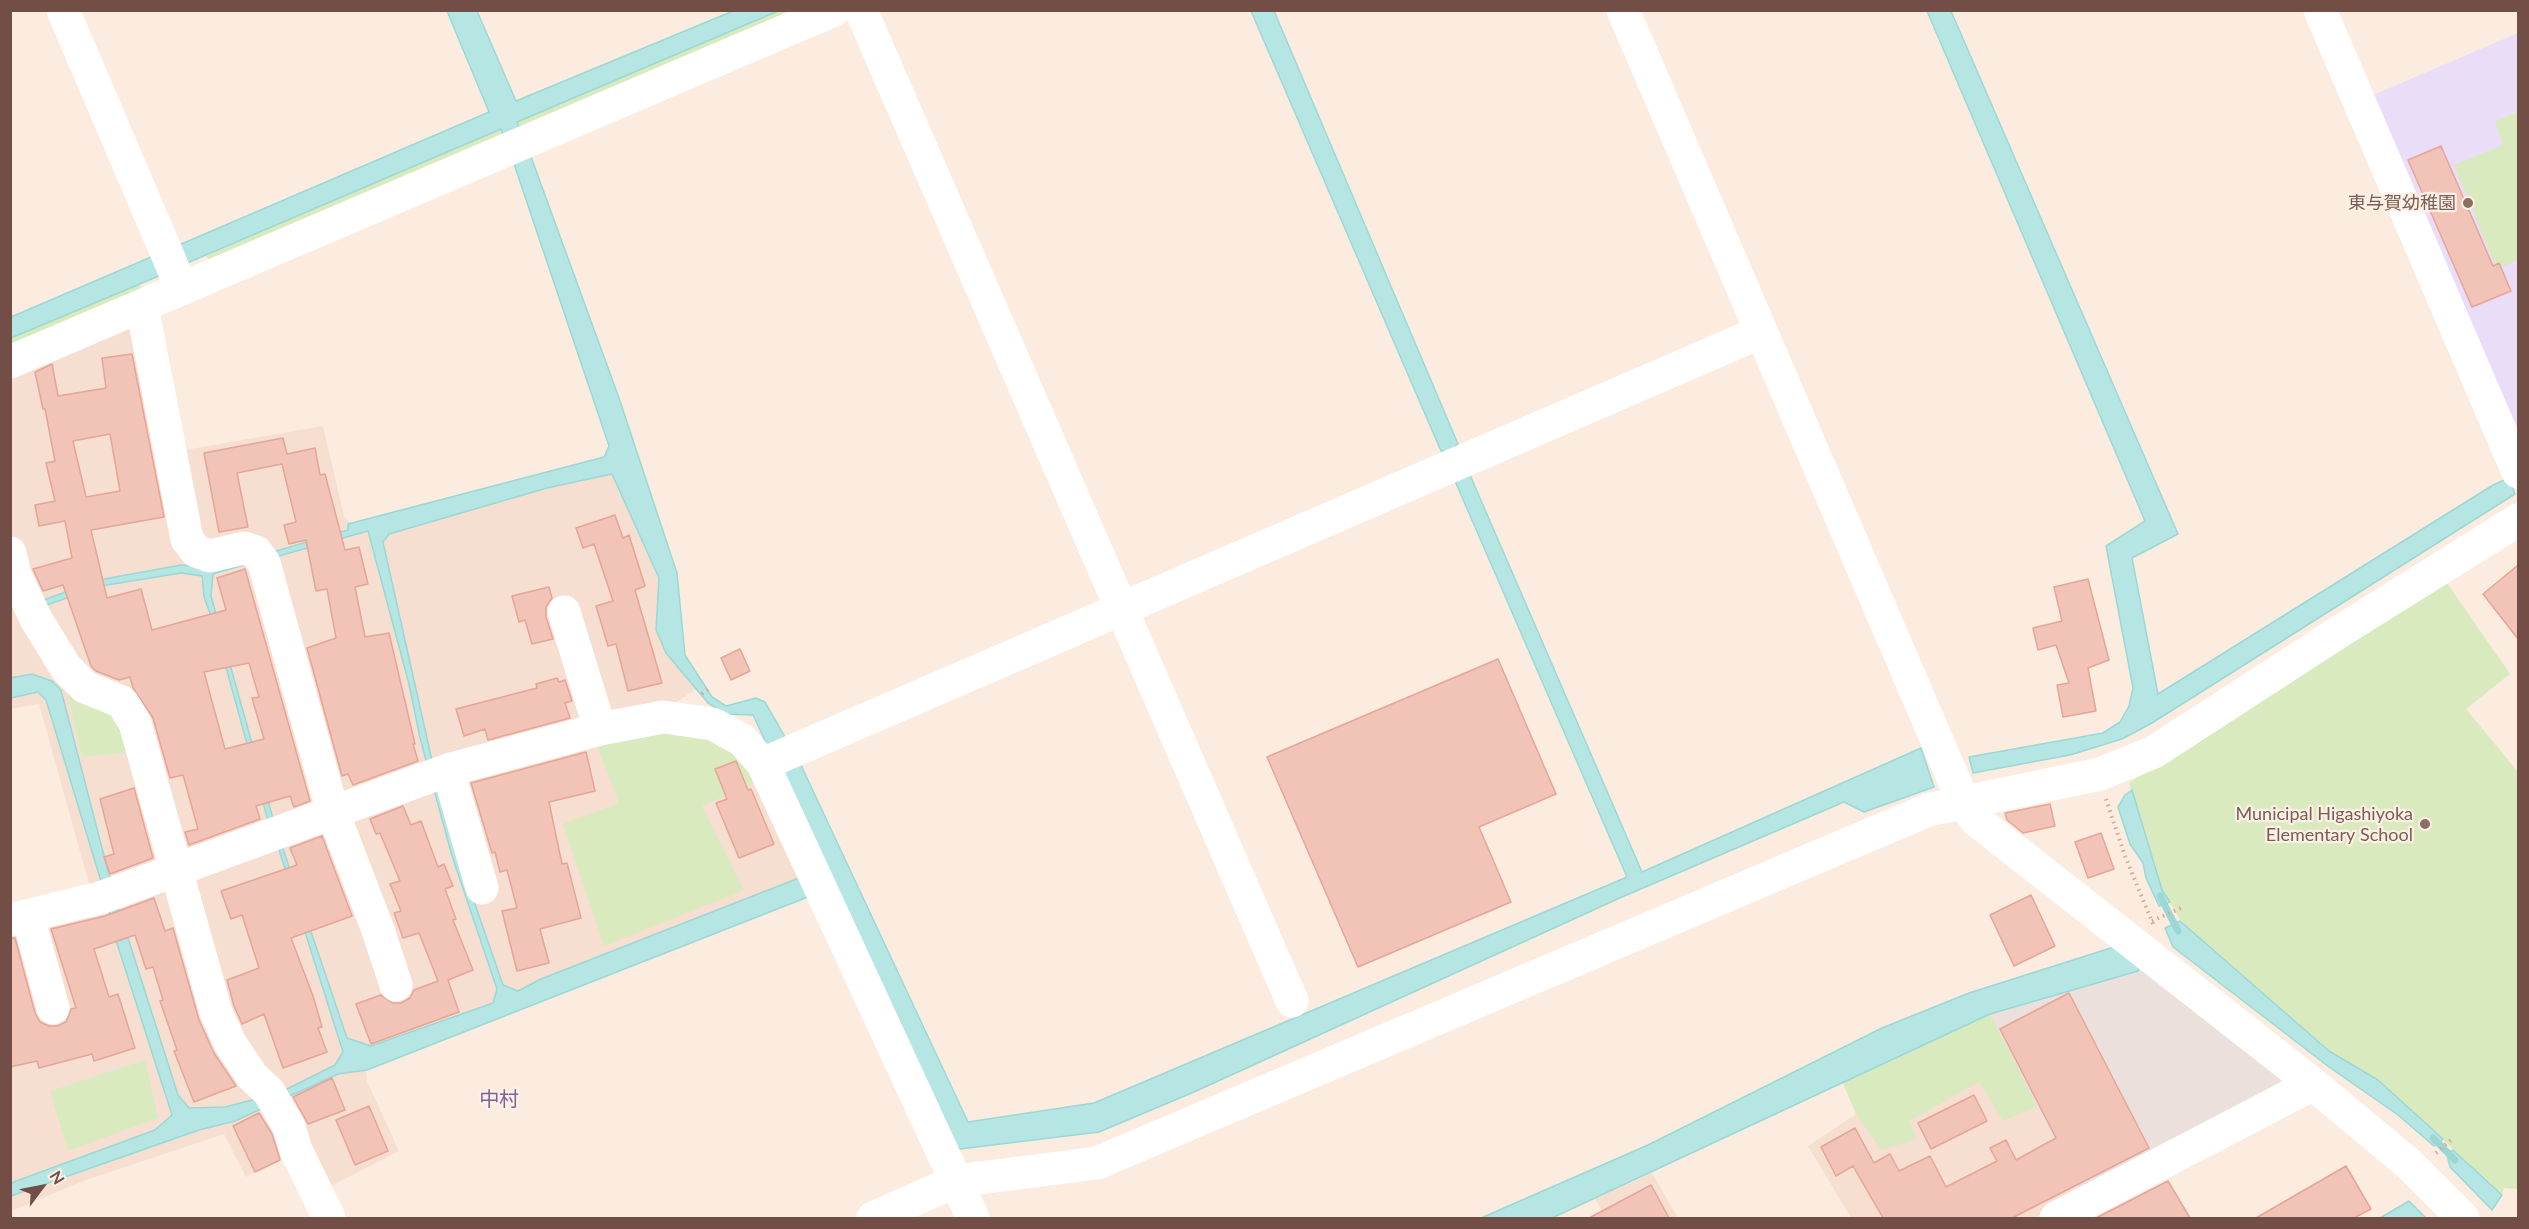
<!DOCTYPE html>
<html>
<head>
<meta charset="utf-8">
<style>
	body { margin:0 }
	#map { position:relative; width:2529px; height:1229px; overflow:hidden; background:#fcece0; font-family:Lato,sans-serif }
	canvas { display:block }
	.frame { position:absolute; inset:0; border:12px solid #734e47; pointer-events:none }
	.north { position:absolute; left:12px; top:1157px; width:60px; height:60px; -webkit-text-stroke:4px #fff0e6; paint-order:stroke; rotate:58deg; font-size:16px; font-weight:700; line-height:24px; text-align:center; color:#734e47 }
	.north::after { content:''; display:block; margin:auto; width:21px; height:27px; background:#734e47; clip-path:polygon(50% 0,100% 100%,50% 72%,0 100%) }
</style>
</head>
<body>
<div id="map">
<canvas width="2529" height="1229"></canvas>
<div class="frame"></div>
<div class="north">N</div>
</div>
<script>
const g = document.querySelector('canvas').getContext('2d');
g.lineJoin = 'round';
function fillPath(path, color) { g.fillStyle = color; g.fill(path, 'evenodd'); }
const toPath = rows => new Path2D(rows.map(r => 'M' + r).join(''));
function trace(path, color, width, dash) { g.strokeStyle = color; g.lineWidth = width; g.lineCap = dash ? 'butt' : 'round'; g.setLineDash(dash || []); g.stroke(path); }
function write(font, color, halo, rows, align = 'center') {
  g.font = font + ' Lato,"Noto Sans JP",sans-serif'; g.lineWidth = 4.5; g.setLineDash([]); g.textBaseline = 'middle'; g.strokeStyle = halo; g.fillStyle = color; for (const [text, x, y, turn = 0] of rows) {
    g.save(); g.translate(x, y); g.rotate((+turn || 0) * Math.PI / 180); g.textAlign = isNaN(turn) ? turn : align; if (halo) g.strokeText(text, 0, 0); g.fillText(text, 0, 0); g.restore();
  }
}
const residential = toPath([
	[153,314,179,451,323,426,344,516,354,528,623,468,666,574,669,638,699,687,671,706,744,756,807,880,365,1056,367,1081,399,1151,325,1189,290,1155,246,1177,224,1134,86,1180,11,1211,10,910,91,891,39,704,11,709,11,374],
	[1990,1014,2083,1197,2037,1218,1851,1218,1808,1146,1856,1114,1843,1083],
	[1652,1173,1678,1218,1606,1218,1595,1199]
]);
const industrial = toPath([
	[2140,965,2282,1076,2277,1098,2083,1197,1990,1014,2138,971]
]);
const education = toPath([
	[2518,33,2518,439,2371,96]
]);
const green = toPath([
	[778,11,807,11,521,134,516,122],
	[2518,112,2518,260,2502,267,2493,260,2454,165,2503,145,2495,121],
	[501,129,506,140,213,265,206,256],
	[140,284,142,294,11,350,11,338],
	[2445,580,2510,674,2466,709,2518,772,2518,1189,2504,1188,2502,1195,2379,1080,2329,1051,2185,928,2162,890,2129,783],
	[66,687,119,710,132,752,82,757],
	[661,727,711,733,744,756,759,782,702,806,744,890,604,946,563,824,619,803,595,741],
	[1990,1014,2037,1106,2003,1121,1979,1082,1909,1121,1917,1139,1882,1150,1856,1114,1843,1083],
	[145,1060,158,1118,68,1151,50,1091]
]);
const water = toPath([
	[447,11,477,11,516,101,733,11,778,11,517,122,521,134,506,140,501,129,180,266,172,248,489,112,447,11],
	[1251,11,1274,11,1458,444,1455,446,1468,475,1470,475,1642,872,1921,748,1934,787,1864,812,1844,802,1622,897,1194,1092,1099,1132,960,1149,952,1142,753,715,726,714,708,703,666,653,656,630,659,578,612,474,547,488,389,534,383,542,433,765,468,884,503,985,518,991,541,979,804,876,813,895,367,1070,338,1074,235,1121,199,1130,11,1196,11,1183,155,1130,172,1115,114,934,107,901,46,700,38,692,11,698,10,678,32,674,52,681,61,690,114,894,178,1095,189,1108,225,1107,279,1093,335,1065,343,1052,275,837,279,837,347,1038,371,1046,493,1003,497,989,452,856,420,738,409,684,368,531,268,559,266,554,348,530,348,524,604,457,609,446,513,161,530,154,619,398,677,573,685,655,712,697,726,706,756,698,765,702,800,763,968,1122,1094,1103,1627,877,1455,481,1457,480,1444,451,1441,451,1251,11],
	[1927,11,1951,11,2178,534,2132,558,2158,694,2493,485,2509,478,2515,494,2152,723,2122,739,2070,755,1973,773,1969,757,2103,733,2120,722,2129,706,2133,688,2106,546,2145,521,1927,11],
	[158,254,166,273,11,338,11,317,158,254],
	[254,562,213,574,211,596,275,826,270,828,215,627,204,597,202,576,181,573,101,586,41,607,38,602,99,580,181,565,217,568,254,562],
	[2132,790,2162,890,2170,902,2159,906,2146,878,2143,863,2130,844,2118,807,2125,795,2132,790],
	[2180,921,2329,1051,2378,1080,2443,1139,2434,1146,2398,1115,2329,1067,2173,947,2165,928,2180,921],
	[2114,947,2140,965,2138,971,1990,1014,1552,1218,1481,1218,1648,1145,1882,1028,1969,993,2114,947],
	[2453,1150,2502,1195,2492,1210,2450,1167,2447,1155,2453,1150],
	[2409,1201,2426,1218,2380,1218,2409,1201]
]);
const stream = toPath([
	[2160,896,2178,931],
	[2433,1138,2455,1160]
]);
const building = toPath([
	[2441,146,2493,266,2499,263,2511,291,2472,307,2408,160,2441,146],
	[132,354,164,517,91,530,107,598,141,589,152,630,226,610,217,578,245,569,310,801,294,807,290,796,256,806,260,819,189,845,185,832,198,829,183,775,170,778,153,718,133,688,130,677,119,680,96,671,91,666,63,585,43,591,33,569,72,558,65,521,39,526,35,505,55,501,46,463,55,461,45,409,43,409,35,372,52,364,58,396,106,388,102,358,132,354],
	[110,434,120,491,86,497,73,441,110,434],
	[249,663,259,697,252,698,264,739,225,749,204,672,249,663],
	[283,438,287,454,315,448,320,475,325,474,345,550,359,547,368,584,355,587,365,637,389,633,415,744,413,744,418,761,353,785,348,774,342,776,307,648,336,638,327,589,316,591,306,540,289,544,284,525,296,522,282,464,237,473,248,527,219,532,204,453,283,438],
	[615,515,623,538,629,535,645,586,635,590,662,683,628,691,616,644,608,646,596,606,613,601,594,544,583,548,576,528,615,515],
	[2518,565,2518,639,2483,594,2518,565],
	[2088,579,2109,660,2088,668,2096,711,2063,717,2057,685,2069,683,2056,645,2038,650,2033,628,2062,621,2054,587,2088,579],
	[549,587,552,598,546,607,546,617,553,639,532,644,525,620,519,622,512,596,549,587],
	[740,649,750,671,731,680,721,658,740,649],
	[1498,659,1556,794,1479,827,1511,902,1358,967,1267,757,1498,659],
	[557,678,559,682,565,680,572,701,565,703,570,718,488,740,485,729,464,736,456,709,537,688,536,684,557,678],
	[586,752,595,791,549,802,562,864,567,863,581,918,540,929,549,963,517,971,502,911,517,908,507,870,500,872,495,852,492,853,471,783,586,752],
	[736,761,748,790,751,789,774,844,739,858,716,803,727,799,715,769,736,761],
	[134,788,153,858,110,874,104,857,114,854,100,799,134,788],
	[2050,804,2055,826,2023,833,2007,820,2005,813,2050,804],
	[403,806,411,825,421,821,438,867,444,864,453,886,445,889,456,919,453,920,473,970,448,980,459,1012,371,1044,356,1004,381,995,392,1003,401,1003,410,998,414,990,438,981,419,933,403,938,394,913,401,911,390,884,400,881,380,833,376,834,370,819,403,806],
	[2101,833,2114,869,2088,878,2075,842,2101,833],
	[322,836,352,916,291,938,313,996,322,1027,318,1028,327,1052,283,1068,264,1014,242,1024,234,1006,227,980,259,968,242,915,231,919,221,891,297,865,290,848,322,836],
	[2031,895,2055,946,2014,966,1990,915,2031,895],
	[154,898,165,931,173,928,199,1020,214,1053,236,1086,194,1102,174,1051,177,1050,160,1001,163,1000,153,967,146,969,135,935,94,949,109,997,118,994,135,1048,94,1061,92,1054,39,1068,37,1061,10,1067,10,938,15,938,35,1013,40,1022,49,1026,57,1026,66,1022,71,1009,76,1008,51,929,105,916,154,898],
	[2069,993,2149,1148,2012,1218,1883,1218,1853,1166,1836,1176,1821,1147,1855,1128,1874,1163,1890,1154,1899,1171,1930,1156,1946,1187,1997,1161,1990,1148,2006,1140,2016,1160,2056,1138,2000,1029,2069,993],
	[332,1078,345,1110,308,1124,293,1097,332,1078],
	[1974,1095,1987,1121,1931,1149,1918,1123,1974,1095],
	[369,1106,388,1151,355,1165,336,1120,369,1106],
	[259,1113,272,1134,280,1160,255,1172,233,1126,259,1113],
	[2346,1166,2371,1209,2354,1218,2256,1218,2346,1166],
	[2168,1181,2190,1218,2096,1218,2168,1181],
	[1651,1185,1669,1218,1589,1218,1651,1185]
]);
const path = toPath([
	[702,694,711,687],
	[2106,799,2125,856,2153,924],
	[2152,921,2181,908],
	[2436,1153,2452,1139]
]);
const minor = toPath([
	[63,10,182,289],
	[861,10,1292,1001],
	[1623,10,1963,801,1976,820,2313,1084,2409,1164,2463,1218],
	[2320,10,2518,472],
	[142,307,187,539,196,551,210,556,244,548,256,552,264,563,332,810,378,930,396,985],
	[10,362,834,10],
	[10,553,15,575,36,619,66,668,85,687,122,702,135,723,216,1012,230,1043,252,1076,269,1092,289,1127,296,1150,329,1218],
	[564,612,600,729],
	[763,764,1761,332],
	[448,770,482,888],
	[28,916,53,1008],
	[10,920,100,898,448,770,600,729,663,717,713,724,742,740,763,764,973,1218],
	[873,1218,956,1181,1097,1163,1928,810,2100,774,2154,752,2342,630,2518,520],
	[2056,1218,2313,1084]
]);
const markers = [
	[2468,203,6,"#8d6e63"],
	[2425,824,6,"#8d6e63"]
];
const educationNames = [
	["東与賀幼稚園",2456,203],
	["Municipal Higashiyoka",2413,814],
	["Elementary School",2413,835]
];
const neighbourhoodNames = [
	["中村",499,1100]
];
fillPath(residential, '#f6dfd1');
fillPath(industrial, '#ebe0dc');
fillPath(education, '#e9ddf8');
fillPath(green, '#d9eabf');
fillPath(water, '#b5e6e3');
trace(water, '#9bd8d5', 1.5);
trace(stream, '#9bd8d5', 7);
fillPath(building, '#f2c3b7');
trace(building, '#e5a597', 1.5);
trace(path, '#d6a69b', 4, [1.5, 4.5]);
trace(minor, '#fff', 33);
for (const [x, y, r, color] of markers) { const dot = new Path2D(); dot.arc(x, y, r, 0, 2 * Math.PI); g.fillStyle = color; g.fill(dot); trace(dot, '#fff0e6', 2); }
write('18px', '#785e54', '#fff0e6', educationNames, 'right');
write('20px', '#7b6297', '#fff0e6', neighbourhoodNames);
</script>
</body>
</html>
